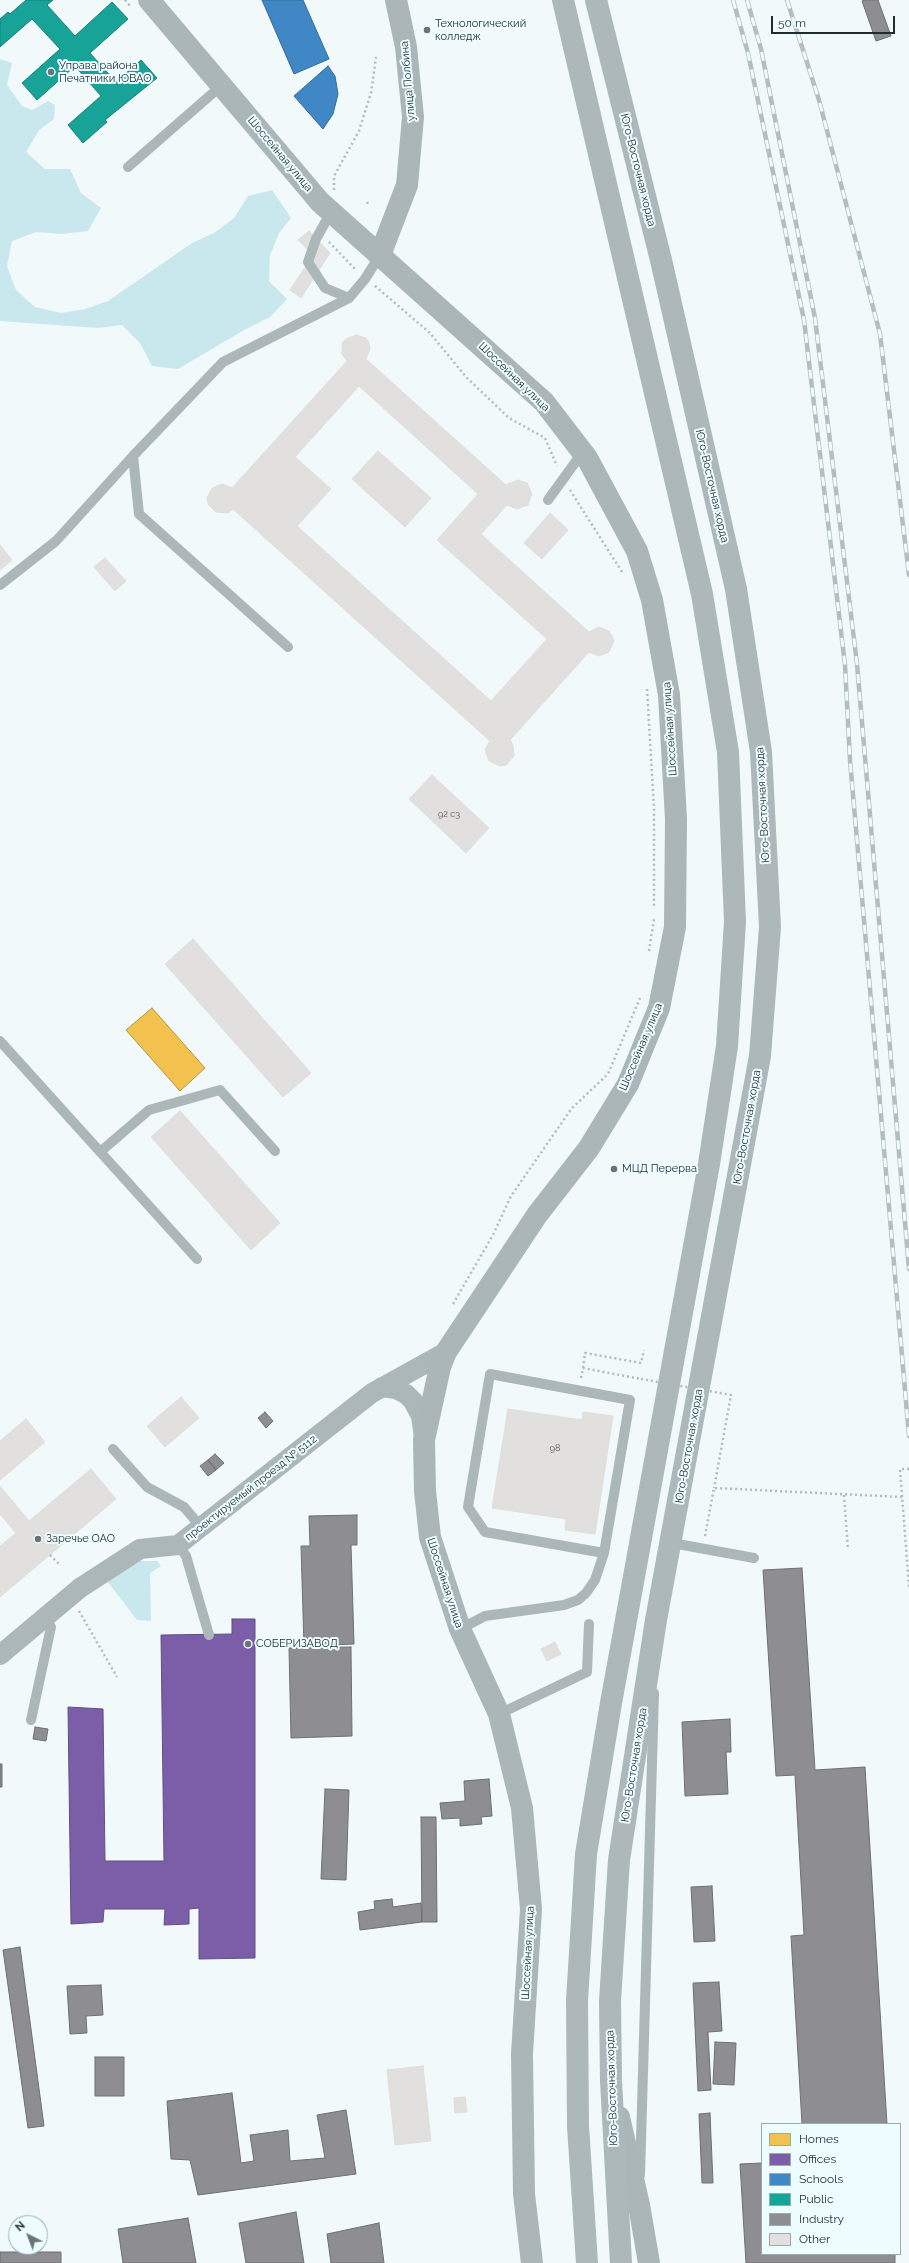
<!DOCTYPE html>
<html>
<head>
<meta charset="utf-8">
<style>
	body { margin:0 }
	#map { position:relative; width:909px; height:2263px; overflow:hidden; background:#f1f9fb; font-family:Raleway,sans-serif }
	canvas { display:block }
	.legend { position:absolute; left:761px; top:2123px; width:140px; height:132px; box-sizing:border-box; background:#edfcff; border:1px solid #9aa9ac; margin:0; padding:5px 7px; list-style:none; font-size:12px; color:#1e2c2f }
	.legend li { display:flex; align-items:center; gap:8px; height:20px }
	.legend b { width:20px; border:1px solid #9aa9ac }
	.north { position:absolute; left:8px; top:2215px; width:40px; height:40px; box-sizing:border-box; background:#edfcff; border:1px solid #9aa9ac; border-radius:50%; rotate:318deg; font-size:11px; font-weight:700; line-height:16px; text-align:center; color:#1e2c2f }
	.north::after { content:''; display:block; margin:auto; width:14px; height:18px; background:#687476; clip-path:polygon(50% 0,100% 100%,50% 72%,0 100%) }
	.scale { position:absolute; left:771px; top:16px; width:124px; height:18px; box-sizing:border-box; border:2px solid #1e2c2f; border-top:0; padding-left:5px; font-size:12px; line-height:14px; white-space:nowrap; color:#1e2c2f; -webkit-text-stroke:3px #edfcff; paint-order:stroke }
</style>
</head>
<body>
<div id="map">
<canvas width="909" height="2263"></canvas>
<ul class="legend">
<li><b style="height:11px;background:#f2c14e"></b>Homes</li>
<li><b style="height:11px;background:#7b5ea7"></b>Offices</li>
<li><b style="height:11px;background:#3f88c5"></b>Schools</li>
<li><b style="height:11px;background:#17a398"></b>Public</li>
<li><b style="height:11px;background:#8d8d92"></b>Industry</li>
<li><b style="height:11px;background:#e2e0df"></b>Other</li>
</ul>
<div class="north">N</div>
<div class="scale">50 m</div>
</div>
<script>
const g = document.querySelector('canvas').getContext('2d');
g.lineJoin = 'round';
function fillPath(path, color) { g.fillStyle = color; g.fill(path, 'evenodd'); }
const toPath = rows => new Path2D(rows.map(r => 'M' + r).join(''));
function trace(path, color, width, dash) { g.strokeStyle = color; g.lineWidth = width; g.lineCap = dash ? 'butt' : 'round'; g.setLineDash(dash || []); g.stroke(path); }
function write(font, color, halo, rows, align = 'center') {
  g.font = font + ' Raleway,sans-serif'; g.lineWidth = 4; g.setLineDash([]); g.textBaseline = 'middle'; g.strokeStyle = halo; g.fillStyle = color; for (const [text, x, y, turn = 0] of rows) {
    g.save(); g.translate(x, y); g.rotate((+turn || 0) * Math.PI / 180); g.textAlign = isNaN(turn) ? turn : align; if (halo) g.strokeText(text, 0, 0); g.fillText(text, 0, 0); g.restore();
  }
}
const green = toPath([
	[0,59,12,63,7,85,22,106,32,110,48,101,55,105,54,119,39,130,26,152,45,169,70,169,81,193,101,208,88,231,62,234,36,232,12,241,7,266,16,290,35,307,61,313,85,309,108,301,192,243,214,233,234,218,248,196,272,190,291,218,279,233,270,255,269,281,287,299,270,317,246,329,178,369,152,366,140,343,122,325,98,328,0,321],
	[139,1561,157,1561,161,1566,150,1573,151,1621,137,1620,107,1581]
]);
const homes = toPath([
	[152,1008,205,1068,180,1091,126,1030,152,1008]
]);
const offices = toPath([
	[232,1619,255,1619,255,1958,199,1959,199,1908,189,1909,189,1924,164,1925,165,1909,104,1909,103,1922,71,1924,68,1707,103,1709,105,1861,164,1861,161,1635,232,1634,232,1619]
]);
const schools = toPath([
	[262,0,303,0,329,59,294,74,262,0],
	[328,66,335,76,338,94,333,114,323,129,294,96,328,66]
]);
const public = toPath([
	[26,0,53,0,47,5,75,36,112,2,128,19,90,53,116,82,141,60,157,78,105,120,107,122,83,143,68,125,101,96,75,66,37,100,22,83,60,49,32,19,0,47,0,19,8,12,10,14,26,0]
]);
const industry = toPath([
	[865,0,878,0,891,36,876,41,862,1,865,0],
	[265,1412,273,1421,266,1428,258,1418,265,1412],
	[215,1454,224,1463,216,1470,208,1460,215,1454],
	[208,1460,216,1470,208,1476,200,1466,208,1460],
	[357,1515,357,1545,351,1545,354,1644,304,1646,301,1546,310,1546,309,1516,357,1515],
	[802,1568,815,1770,865,1767,887,2124,802,2124,791,1936,804,1935,795,1775,776,1776,763,1570,802,1568],
	[351,1647,352,1736,291,1738,289,1648,351,1647],
	[730,1719,731,1752,726,1752,728,1794,685,1796,682,1722,730,1719],
	[35,1727,48,1729,46,1741,33,1739,35,1727],
	[0,1764,2,1764,2,1787,0,1787,0,1764],
	[489,1779,492,1816,481,1817,482,1824,460,1826,460,1818,442,1819,440,1803,465,1801,464,1781,489,1779],
	[325,1789,349,1790,346,1880,321,1879,325,1789],
	[421,1817,436,1817,437,1922,422,1922,421,1817],
	[712,1886,715,1941,694,1942,691,1887,712,1886],
	[392,1899,393,1907,421,1903,422,1922,360,1930,358,1912,375,1909,374,1901,392,1899],
	[20,1947,44,2126,28,2128,3,1950,20,1947],
	[719,1982,722,2031,708,2032,711,2090,698,2091,693,1983,719,1982],
	[101,1985,103,2015,86,2016,87,2033,70,2034,67,1986,101,1985],
	[715,2042,736,2043,734,2085,713,2084,715,2042],
	[95,2057,124,2057,124,2096,95,2096,95,2057],
	[232,2093,241,2163,254,2161,250,2135,288,2130,290,2161,325,2158,317,2115,346,2110,356,2174,198,2195,190,2160,171,2159,167,2101,232,2093],
	[710,2113,713,2183,702,2183,699,2114,710,2113],
	[762,2163,762,2254,895,2254,895,2263,746,2263,740,2164,762,2163],
	[296,2212,304,2263,246,2263,239,2223,296,2212],
	[188,2218,196,2263,123,2263,118,2229,188,2218],
	[379,2223,384,2263,331,2263,327,2234,379,2223],
	[0,2252,61,2252,61,2263,0,2263,0,2252]
]);
const building = toPath([
	[309,231,330,253,301,298,290,290,313,255,298,240,309,231],
	[356,335,366,338,369,343,370,349,366,359,506,485,518,480,527,483,532,494,528,505,517,509,507,505,481,534,589,632,599,627,609,631,612,636,614,641,609,652,599,656,589,652,510,740,513,745,514,756,506,765,500,766,489,761,485,750,490,741,233,509,228,513,216,512,208,504,207,498,212,488,222,484,232,488,347,361,342,354,342,343,346,339,356,335],
	[359,386,478,494,437,540,547,639,491,701,297,526,331,489,295,457,359,386],
	[378,451,431,498,405,527,352,479,378,451],
	[550,513,568,530,542,559,524,543,550,513],
	[0,545,12,560,0,570,0,545],
	[105,558,126,581,115,591,94,567,105,558],
	[432,775,489,828,466,853,409,799,432,775],
	[193,939,311,1073,283,1097,165,964,193,939],
	[180,1111,280,1223,251,1250,151,1137,180,1111],
	[181,1397,199,1418,165,1447,147,1426,181,1397],
	[508,1409,582,1420,583,1412,613,1416,595,1534,565,1530,566,1519,492,1508,508,1409],
	[26,1419,45,1442,0,1480,0,1441,26,1419],
	[91,1469,116,1499,0,1597,0,1546,16,1533,0,1514,0,1486,29,1521,91,1469],
	[555,1642,561,1654,547,1661,541,1649,555,1642],
	[423,2066,431,2141,395,2145,387,2070,423,2066],
	[465,2097,467,2112,455,2113,454,2098,465,2097]
]);
const path = toPath([
	[125,0,131,7],
	[334,190,334,176,359,131,371,93,376,57],
	[367,202,368,204],
	[329,242,356,270],
	[375,286,430,333,466,377,509,418,545,438,557,466],
	[570,490,622,572],
	[647,689,654,809,654,906],
	[649,951,654,919],
	[453,1304,493,1235,511,1196,572,1108,608,1074,640,998],
	[583,1368,585,1353,641,1363,644,1350],
	[581,1378,583,1368,641,1379],
	[909,1469,900,1469,909,1587],
	[844,1495,848,1550],
	[705,1536,714,1488,902,1497],
	[50,1555,60,1565],
	[79,1611,117,1677]
]);
const lane = toPath([
	[128,167,221,86],
	[331,212,316,239,308,262,325,288,349,298],
	[548,500,582,453],
	[0,585,56,541,133,456],
	[288,647,139,514,133,456,223,362,349,298,365,279,380,255],
	[0,1041,197,1259],
	[100,1152,149,1110,220,1090,275,1151],
	[113,1449,147,1487,184,1507,201,1527],
	[672,1543,754,1558],
	[178,1545,186,1556,209,1635],
	[460,1629,485,1616,564,1605,578,1600,586,1593,595,1580,604,1553,630,1400,490,1374,468,1507,485,1532,604,1553],
	[499,1714,587,1672,589,1624],
	[31,1720,51,1627,45,1617],
	[640,2175,654,1693]
]);
const street = toPath([
	[382,1387,396,1389,406,1394,413,1401,421,1416,424,1438],
	[0,1655,80,1588,140,1549,178,1545,372,1393,446,1352]
]);
const secondary = toPath([
	[149,0,320,202,544,402,587,458,637,551,652,600,669,695,676,819,675,927,659,1008,628,1084,589,1148,537,1215,446,1352,440,1367,424,1440,425,1491,430,1537,460,1629,499,1714,522,1808,531,1909,522,2054,524,2194,532,2263],
	[380,255,407,185,413,117,406,47,396,0],
	[619,2117,639,2205,649,2263]
]);
const primary = toPath([
	[563,0,702,594,728,752,735,922,727,1046,709,1164,611,1703,586,1854,577,2001,578,2126,587,2263],
	[596,0,661,260,736,589,761,752,770,927,760,1056,656,1620,619,1860,610,2001,611,2081,621,2263]
]);
const rail = toPath([
	[733,0,748,53,804,320,845,665,850,760,909,1436],
	[747,0,761,49,815,318,857,664,909,1269],
	[787,0,819,100,880,334,909,575]
]);
const pathBridge = toPath([
	[641,1379,731,1395,714,1488]
]);
const markers = [
	[427,30,4,"#687476"],
	[51,72,4,"#687476"],
	[614,1169,4,"#687476"],
	[38,1539,4,"#687476"],
	[248,1644,4,"#687476"]
];
const numberNames = [
	["92 с3",449,814],
	["98",555,1448]
];
const poiNames = [
	["Технологический",435,24],
	["колледж",435,37],
	["Управа района",59,66],
	["Печатники ЮВАО",59,79],
	["МЦД Перерва",622,1169],
	["Заречье ОАО",46,1539],
	["СОБЕРИЗАВОД",256,1644]
];
const streetNames = [
	["улица Полбина",408,81,-95],
	["Шоссейная улица",280,154,50],
	["Юго-Восточная хорда",638,170,76],
	["Шоссейная улица",514,377,44],
	["Юго-Восточная хорда",712,486,77],
	["Шоссейная улица",670,729,-94],
	["Юго-Восточная хорда",763,805,-93],
	["Шоссейная улица",641,1047,-67],
	["Юго-Восточная хорда",747,1127,-80],
	["Юго-Восточная хорда",689,1446,-80],
	["проектируемый проезд № 5112",251,1488,-38],
	["Шоссейная улица",445,1583,72],
	["Юго-Восточная хорда",634,1765,-81],
	["Шоссейная улица",528,1953,-87],
	["Юго-Восточная хорда",612,2088,-92]
];
fillPath(green, '#c9e8ee');
fillPath(homes, '#f2c14e');
trace(homes, '#b29445', 1);
fillPath(offices, '#7b5ea7');
trace(offices, '#5f4f83', 1);
fillPath(schools, '#3f88c5');
trace(schools, '#356c98', 1);
fillPath(public, '#17a398');
trace(public, '#197f78', 1);
fillPath(industry, '#8d8d92');
trace(industry, '#6c7074', 1);
fillPath(building, '#e2e0df');
trace(building, '#e0dedb', 1);
trace(path, '#b3bbbd', 2.5, [2, 3]);
trace(lane, '#acb7b9', 10);
trace(street, '#acb7b9', 20);
trace(secondary, '#aab6b8', 22);
trace(primary, '#acb8ba', 22);
trace(rail, '#b5bdbf', 4.5);
trace(rail, '#edfcff', 3, [9]);
trace(pathBridge, '#b3bbbd', 2.5, [2, 3]);
for (const [x, y, r, color] of markers) { const dot = new Path2D(); dot.arc(x, y, r, 0, 2 * Math.PI); g.fillStyle = color; g.fill(dot); trace(dot, '#edfcff', 1.5); }
write('9px', '#525c5e', null, numberNames);
write('11px', '#1e2c2f', '#edfcff', poiNames, 'left');
write('11px', '#1e2c2f', '#edfcff', streetNames);
</script>
</body>
</html>
